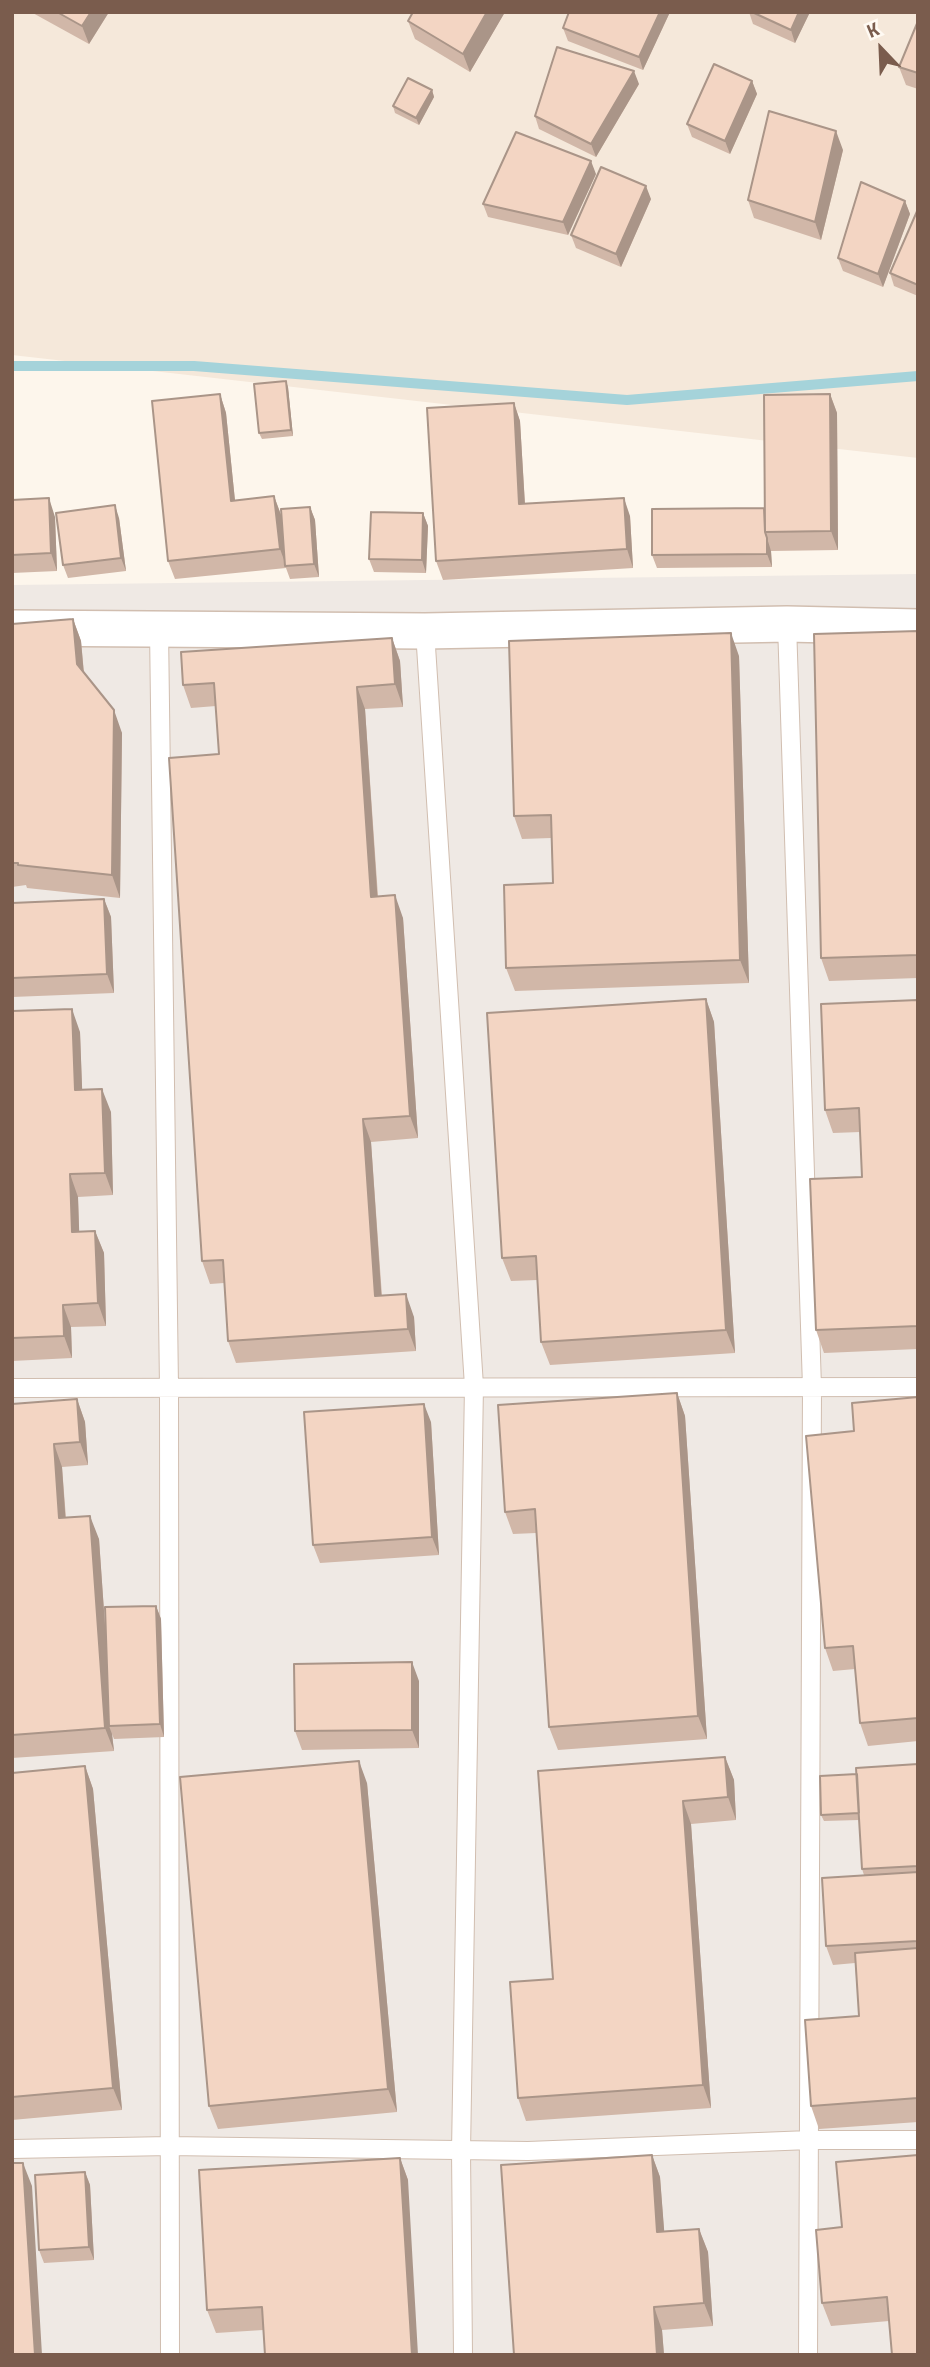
<!DOCTYPE html>
<html>
<head>
<meta charset="utf-8">
<style>
	body { margin:0 }
	#map { position:relative; width:930px; height:2367px; overflow:hidden; background:#fdf6ec; font-family:"Titillium Web",sans-serif }
	canvas { display:block }
	.frame { position:absolute; inset:0; border:14px solid #7a5c4d; pointer-events:none }
	.north { position:absolute; left:846px; top:14px; width:70px; height:70px; -webkit-text-stroke:5px #fffaf3; paint-order:stroke; rotate:337deg; font-size:19px; font-weight:700; line-height:28px; text-align:center; color:#7a5c4d }
	.north::after { content:''; display:block; margin:auto; width:24px; height:32px; background:#7a5c4d; clip-path:polygon(50% 0,100% 100%,50% 72%,0 100%) }
</style>
</head>
<body>
<div id="map">
<canvas width="930" height="2367"></canvas>
<div class="frame"></div>
<div class="north">K</div>
</div>
<script>
const g = document.querySelector('canvas').getContext('2d');
g.lineJoin = 'round';
function fillPath(path, color) { g.fillStyle = color; g.fill(path, 'evenodd'); }
const toPath = rows => new Path2D(rows.map(r => 'M' + r).join(''));
function trace(path, color, width, dash) { g.strokeStyle = color; g.lineWidth = width; g.lineCap = dash ? 'butt' : 'round'; g.setLineDash(dash || []); g.stroke(path); }
const residential = toPath([
	[12,12,918,12,918,458,12,355]
]);
const industrial = toPath([
	[918,574,918,2355,12,2355,12,585]
]);
const stream = toPath([
	[12,366,194,366,627,400,918,376]
]);
const service = toPath([
	[787,624,812,1387,808,2355],
	[159,629,169,1387,170,2355],
	[425,631,474,1386,461,2151,463,2355],
	[12,1388,918,1387],
	[12,2149,169,2146,528,2151,810,2140,918,2140]
]);
const minor = toPath([
	[12,628,425,631,787,624,918,627]
]);
const wall = toPath([
	[31,12,109,12,89,44],
	[505,12,470,72,415,39,408,21],
	[670,12,643,70,568,41,563,28],
	[749,12,810,12,795,43,753,24],
	[918,21,918,89,906,85,899,67],
	[752,81,757,94,730,154,692,137,687,124],
	[639,84,596,157,539,129,535,116],
	[432,90,434,97,419,125,395,113,393,106],
	[843,150,821,240,754,218,748,200],
	[596,174,568,235,488,217,483,204],
	[651,199,621,267,576,248,571,235],
	[905,201,910,214,883,287,843,271,838,258],
	[918,209,918,296,894,286,890,273],
	[288,387,293,436,262,439,259,433],
	[220,394,226,413,235,501,274,496,281,515,310,507,315,520,319,577,290,579,286,568,175,579,168,561],
	[830,394,837,413,838,550,771,551,772,567,657,568,652,555,764,508],
	[514,403,520,421,525,504,630,516,633,568,443,580,436,561],
	[12,500,55,517,57,571,12,573],
	[423,513,428,526,426,573,374,572,369,559],
	[119,518,126,571,68,578,63,565],
	[73,619,81,641,84,673,122,733,120,898,27,888,26,885,12,887,12,624],
	[918,631,918,978,829,981,821,958],
	[392,638,400,661,403,707,365,709,378,896,403,918,418,1138,371,1142,382,1296,414,1317,416,1351,236,1363,228,1341,224,1283,210,1284,202,1261,219,754,216,706,191,708,183,685],
	[739,656,749,983,515,991,506,968,553,883,551,838,522,839,514,816],
	[104,899,111,917,114,993,12,997,12,903],
	[706,999,714,1022,735,1353,550,1365,541,1342,537,1280,511,1281,502,1258],
	[918,1000,918,1349,824,1353,816,1330,862,1177,860,1132,833,1133,825,1110],
	[12,1011,80,1032,82,1089,111,1112,113,1195,78,1197,79,1231,95,1231,104,1253,106,1326,71,1327,72,1358,12,1361],
	[677,1393,685,1416,707,1739,558,1750,549,1727,536,1533,513,1534,505,1512],
	[918,1397,918,1741,868,1746,860,1723,855,1669,833,1671,825,1648,854,1431],
	[77,1399,85,1422,88,1465,62,1467,66,1518,99,1539,107,1656,156,1606,161,1619,164,1737,114,1739,112,1734,114,1751,12,1758,12,1404],
	[431,1422,439,1555,320,1563,313,1545],
	[419,1681,419,1748,302,1750,295,1731],
	[725,1757,734,1780,736,1820,691,1824,711,2108,526,2121,518,2098,553,1979,538,1771],
	[918,1764,918,2122,819,2129,811,2106,859,2016,855,1963,833,1965,826,1946,864,1875,862,1869,859,1820,824,1821,821,1815,857,1774],
	[85,1766,93,1789,122,2110,12,2120,12,1773],
	[367,1783,397,2112,218,2129,209,2106],
	[652,2155,660,2177,664,2231,699,2229,708,2252,713,2326,662,2330,664,2355,514,2355],
	[918,2155,889,2321,831,2326,822,2303,842,2227],
	[400,2158,408,2180,263,2330,216,2333,207,2310],
	[85,2172,90,2185,94,2260,44,2263,39,2250]
]);
const shadedWall = toPath([
	[91,12,109,12,89,44,82,26],
	[487,12,505,12,470,72,463,54],
	[660,12,670,12,643,70,639,57],
	[799,12,810,12,795,43,791,30],
	[634,71,639,84,596,157,591,144],
	[752,81,757,94,730,154,725,141],
	[432,90,434,97,419,125,416,118],
	[836,131,843,150,821,240,815,222],
	[591,161,596,174,568,235,563,222],
	[646,186,651,199,621,267,616,254],
	[905,201,910,214,883,287,878,274],
	[286,381,288,387,293,436,291,430],
	[220,394,226,413,237,520,231,501],
	[830,394,837,413,838,550,831,531],
	[514,403,520,421,526,523,519,504],
	[274,496,281,515,287,568,280,549],
	[49,498,55,517,57,571,51,553],
	[624,498,630,516,633,568,627,549],
	[115,505,119,518,126,571,121,558],
	[310,507,315,520,319,577,314,564],
	[423,513,428,526,426,573,422,560],
	[767,538,771,551,772,567,767,554],
	[73,619,81,641,85,687,77,664],
	[731,633,739,656,749,983,740,960],
	[392,638,400,661,403,707,395,684],
	[357,687,365,709,379,920,371,897],
	[114,710,122,733,120,898,112,875],
	[395,895,403,918,418,1138,410,1116],
	[104,899,111,917,114,993,107,974],
	[706,999,714,1022,735,1353,726,1330],
	[72,1009,80,1032,83,1112,75,1090],
	[102,1089,111,1112,113,1195,105,1173],
	[363,1119,371,1142,383,1319,375,1296],
	[70,1174,78,1197,80,1255,72,1232],
	[95,1231,104,1253,106,1326,98,1303],
	[406,1294,414,1317,416,1351,408,1329],
	[63,1305,71,1327,72,1358,64,1336],
	[677,1393,685,1416,707,1739,698,1716],
	[77,1399,85,1422,88,1465,80,1442],
	[424,1404,431,1422,439,1555,432,1537],
	[54,1444,62,1467,67,1541,59,1518],
	[90,1516,99,1539,112,1726,109,1726,112,1734,114,1751,105,1728],
	[156,1606,161,1619,164,1737,160,1724],
	[412,1662,419,1681,419,1748,412,1730],
	[725,1757,734,1780,736,1820,728,1797],
	[359,1761,367,1783,397,2112,388,2089],
	[85,1766,93,1789,122,2110,113,2088],
	[683,1801,691,1824,711,2108,703,2085],
	[652,2155,660,2177,666,2254,657,2232],
	[400,2158,408,2180,418,2355,412,2355],
	[23,2163,32,2186,42,2355,35,2355],
	[85,2172,90,2185,94,2260,89,2247],
	[699,2229,708,2252,713,2326,704,2303],
	[654,2307,662,2330,664,2355,657,2355]
]);
const building = toPath([
	[57,12,91,12,82,26,57,12],
	[413,12,487,12,463,54,408,21,413,12],
	[569,12,660,12,639,57,563,28,569,12],
	[752,12,799,12,791,30,752,12],
	[918,21,918,73,899,67,918,21],
	[557,47,634,71,591,144,535,116,557,47],
	[714,64,752,81,725,141,687,124,714,64],
	[408,78,432,90,416,118,393,106,408,78],
	[769,111,836,131,815,222,748,200,769,111],
	[516,132,591,161,563,222,483,204,516,132],
	[601,167,646,186,616,254,571,235,601,167],
	[861,182,905,201,878,274,838,258,861,182],
	[918,209,918,285,890,273,918,209],
	[286,381,291,430,259,433,254,384,286,381],
	[220,394,231,501,274,496,280,549,168,561,152,401,220,394],
	[830,394,831,531,765,532,764,395,830,394],
	[514,403,519,504,624,498,627,549,436,561,427,408,514,403],
	[49,498,51,553,12,555,12,500,49,498],
	[115,505,121,558,63,565,56,513,115,505],
	[310,507,314,564,285,566,281,509,310,507],
	[764,508,765,532,767,538,767,554,652,555,652,509,764,508],
	[371,512,423,513,422,560,369,559,371,512],
	[73,619,77,664,114,710,112,875,18,865,18,863,12,863,12,624,73,619],
	[918,631,918,955,821,958,814,634,918,631],
	[731,633,740,960,506,968,504,885,553,883,551,815,514,816,509,641,731,633],
	[392,638,395,684,357,687,371,897,395,895,410,1116,363,1119,375,1296,406,1294,408,1329,228,1341,223,1260,202,1261,169,758,219,754,214,683,183,685,181,652,392,638],
	[104,899,107,974,12,978,12,903,104,899],
	[706,999,726,1330,541,1342,536,1256,502,1258,487,1013,706,999],
	[918,1000,918,1326,816,1330,810,1179,862,1177,859,1108,825,1110,821,1004,918,1000],
	[72,1009,75,1090,102,1089,105,1173,70,1174,72,1232,95,1231,98,1303,63,1305,64,1336,12,1338,12,1011,72,1009],
	[677,1393,698,1716,549,1727,535,1509,505,1512,498,1405,677,1393],
	[918,1397,918,1718,860,1723,853,1646,825,1648,806,1436,854,1431,852,1403,918,1397],
	[77,1399,80,1442,54,1444,59,1518,90,1516,105,1728,12,1735,12,1404,77,1399],
	[424,1404,432,1537,313,1545,304,1412,424,1404],
	[156,1606,160,1724,109,1726,105,1607,156,1606],
	[412,1662,412,1730,295,1731,294,1664,412,1662],
	[725,1757,728,1797,683,1801,703,2085,518,2098,510,1982,553,1979,538,1771,725,1757],
	[359,1761,388,2089,209,2106,180,1777,359,1761],
	[918,1764,918,1866,862,1869,856,1768,918,1764],
	[85,1766,113,2088,12,2097,12,1773,85,1766],
	[857,1774,859,1813,821,1815,820,1776,857,1774],
	[918,1872,918,1941,826,1946,822,1878,918,1872],
	[918,1948,918,2098,811,2106,805,2020,859,2016,855,1953,918,1948],
	[652,2155,657,2232,699,2229,704,2303,654,2307,657,2355,514,2355,501,2165,652,2155],
	[918,2155,918,2355,892,2355,887,2297,822,2303,816,2230,842,2227,836,2162,918,2155],
	[400,2158,412,2355,265,2355,262,2307,207,2310,199,2170,400,2158],
	[12,2163,23,2163,35,2355,12,2355,12,2163],
	[85,2172,89,2247,39,2250,35,2175,85,2172]
]);
fillPath(residential, '#f5e8da');
fillPath(industrial, '#efe9e4');
trace(stream, '#a5d3da', 10);
trace(service, '#d1beb0', 20);
trace(minor, '#d1beb0', 38);
trace(service, '#fff', 18);
trace(minor, '#fff', 35);
fillPath(wall, '#d1b7a8');
fillPath(shadedWall, '#aa9588');
fillPath(building, '#f3d5c3');
trace(building, '#aa9588', 2);
</script>
</body>
</html>
